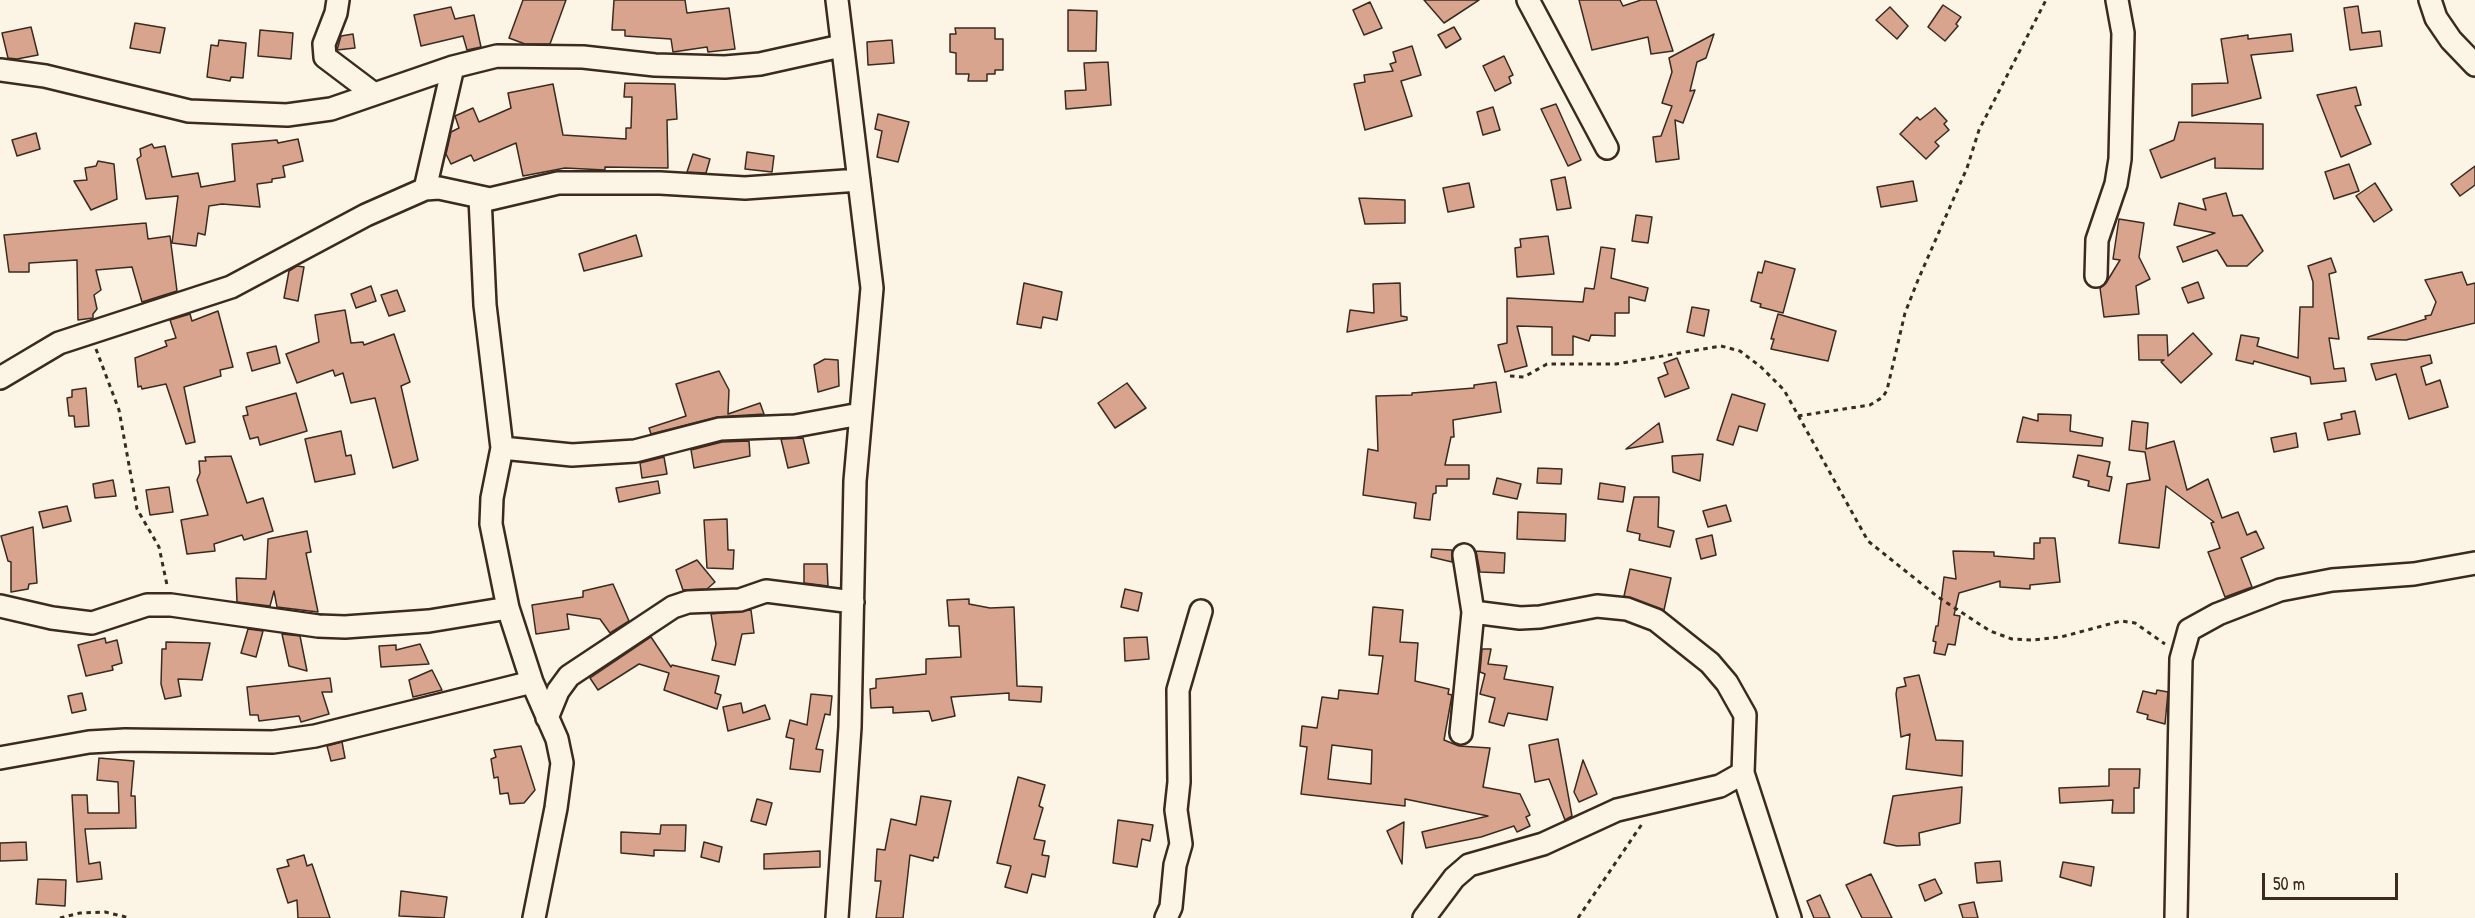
<!DOCTYPE html>
<html>
<head>
<meta charset="utf-8">
<style>
	body { margin:0 }
	#map { position:relative; width:2475px; height:918px; overflow:hidden; background:#fcf5e5; font-family:"Patrick Hand",sans-serif }
	canvas { display:block }
	.scale { position:absolute; left:2262px; top:873px; width:136px; height:27px; box-sizing:border-box; border:3px solid #3b2a1e; border-top:0; padding-left:8px; font-size:18px; line-height:21px; white-space:nowrap; color:#3b2a1e; -webkit-text-stroke:4px #fcf5e5; paint-order:stroke }
</style>
</head>
<body>
<div id="map">
<canvas width="2475" height="918"></canvas>
<div class="scale">50 m</div>
</div>
<script>
const g = document.querySelector('canvas').getContext('2d');
g.lineJoin = 'round';
function fillPath(path, color) { g.fillStyle = color; g.fill(path, 'evenodd'); }
const toPath = rows => new Path2D(rows.map(r => 'M' + r).join(''));
function trace(path, color, width, dash) { g.strokeStyle = color; g.lineWidth = width; g.lineCap = dash ? 'butt' : 'round'; g.setLineDash(dash || []); g.stroke(path); }
const building = toPath([
	[523,0,566,0,550,44,525,44,509,38,523,0],
	[614,0,685,0,687,13,729,8,735,49,708,52,707,47,673,52,671,39,625,36,625,30,612,30,614,0],
	[1424,0,1479,0,1444,23,1424,0],
	[1579,0,1620,0,1623,6,1641,0,1656,0,1673,51,1651,54,1648,37,1592,50,1579,0],
	[1370,2,1382,28,1364,35,1353,10,1370,2],
	[1943,5,1961,17,1956,24,1958,26,1945,41,1928,27,1943,5],
	[2358,6,2362,33,2380,31,2382,46,2350,50,2344,8,2358,6],
	[451,7,455,19,474,15,481,47,467,50,463,36,421,46,414,15,451,7],
	[1890,7,1908,26,1897,39,1876,20,1890,7],
	[1068,10,1097,11,1096,51,1068,51,1068,10],
	[135,23,165,28,160,53,130,48,135,23],
	[31,27,38,55,17,59,8,58,2,33,31,27],
	[1454,27,1461,39,1446,48,1438,35,1454,27],
	[955,28,995,28,995,39,1003,39,1003,70,995,70,995,74,987,74,987,81,968,81,969,74,956,74,956,53,950,52,950,34,956,34,955,28],
	[260,30,293,33,291,59,258,56,260,30],
	[353,34,355,48,337,50,341,36,353,34],
	[1714,34,1706,58,1697,62,1690,91,1695,90,1683,123,1675,120,1679,159,1656,162,1653,137,1661,136,1672,106,1662,103,1672,72,1669,58,1714,34],
	[2291,34,2293,51,2251,55,2261,98,2192,116,2192,84,2228,83,2221,39,2248,35,2248,39,2291,34],
	[219,40,246,43,243,78,231,77,230,81,207,77,211,45,218,46,219,40],
	[892,40,894,63,868,65,867,42,892,40],
	[1412,46,1421,75,1401,81,1412,116,1365,130,1354,84,1365,82,1364,75,1393,71,1390,64,1396,62,1393,52,1412,46],
	[1504,56,1513,75,1509,77,1511,83,1495,91,1483,66,1504,56],
	[1108,62,1111,105,1066,109,1065,91,1086,90,1084,63,1108,62],
	[625,83,675,84,677,119,667,120,668,168,605,167,605,170,565,168,523,176,516,143,474,161,471,155,451,164,446,154,451,132,459,128,455,116,473,108,479,122,511,108,508,93,553,84,563,135,626,139,626,128,631,128,632,97,624,97,625,83],
	[2356,87,2361,105,2355,106,2371,144,2341,157,2317,95,2356,87],
	[1556,104,1581,160,1568,166,1541,109,1556,104],
	[1493,107,1500,130,1483,135,1477,112,1493,107],
	[1935,108,1947,121,1944,124,1949,130,1935,142,1939,146,1926,159,1900,134,1917,117,1920,120,1935,108],
	[878,114,909,122,898,162,877,157,882,131,875,129,878,114],
	[2179,122,2263,124,2263,169,2215,168,2215,158,2161,178,2150,150,2174,140,2179,122],
	[36,133,40,149,17,156,12,140,36,133],
	[298,139,303,161,283,166,285,177,272,179,272,182,257,184,260,207,222,204,209,206,205,235,198,233,196,246,172,243,178,196,146,199,137,159,141,156,140,149,152,144,154,148,165,146,172,177,198,173,201,187,235,181,232,144,277,140,278,143,298,139],
	[747,152,774,156,772,172,745,169,747,152],
	[693,154,710,159,706,173,687,172,693,154],
	[98,161,114,164,117,199,91,210,74,181,87,180,85,168,96,166,98,161],
	[2349,164,2359,191,2334,199,2325,172,2349,164],
	[2475,166,2475,185,2460,196,2451,184,2475,166],
	[1565,177,1571,208,1557,210,1551,180,1565,177],
	[1913,181,1917,201,1881,207,1877,187,1913,181],
	[1469,183,1474,207,1448,212,1443,188,1469,183],
	[2375,183,2392,210,2374,222,2356,196,2375,183],
	[2226,193,2233,216,2242,215,2263,251,2247,266,2227,266,2217,250,2183,262,2177,247,2215,233,2174,225,2179,203,2206,210,2203,199,2226,193],
	[1359,198,1405,200,1405,223,1365,224,1359,198],
	[1636,215,1652,217,1648,243,1632,241,1636,215],
	[2119,219,2144,223,2139,257,2150,279,2136,286,2139,314,2104,317,2100,288,2106,283,2120,260,2113,259,2119,219],
	[146,223,148,239,170,236,177,291,142,302,132,267,96,270,101,290,94,295,97,309,93,314,93,318,78,320,77,260,29,263,29,272,9,272,4,235,146,223],
	[636,235,642,256,584,271,579,254,636,235],
	[1548,236,1554,274,1517,277,1515,248,1521,247,1520,239,1548,236],
	[1601,247,1615,249,1611,278,1648,288,1645,301,1629,297,1629,313,1615,313,1615,336,1591,335,1589,341,1573,336,1573,355,1552,355,1552,327,1517,326,1527,366,1505,372,1498,345,1507,343,1507,298,1583,302,1585,288,1594,289,1601,247],
	[2331,258,2336,272,2329,274,2339,339,2329,338,2334,369,2344,368,2346,381,2311,384,2310,377,2254,361,2253,364,2236,360,2241,335,2259,338,2257,346,2298,358,2300,307,2313,307,2313,282,2308,266,2331,258],
	[1765,261,1795,269,1783,313,1760,307,1761,304,1751,301,1758,272,1762,273,1765,261],
	[297,266,304,267,298,301,284,298,289,271,297,266],
	[2462,272,2467,285,2475,283,2475,323,2406,340,2368,339,2368,337,2426,319,2425,316,2431,315,2436,302,2425,280,2462,272],
	[2198,282,2204,298,2188,303,2182,288,2198,282],
	[1024,283,1062,292,1057,320,1043,317,1041,328,1017,324,1024,283],
	[1400,283,1401,316,1407,317,1407,320,1347,332,1350,310,1374,313,1373,284,1400,283],
	[371,286,376,301,356,308,351,294,371,286],
	[397,290,405,311,389,316,381,295,397,290],
	[1692,307,1709,310,1704,336,1687,332,1692,307],
	[345,310,351,343,363,342,364,345,394,334,410,382,401,386,418,460,393,468,375,398,351,403,343,373,335,376,333,370,297,383,286,354,319,342,315,315,345,310],
	[218,311,233,367,220,370,221,376,184,387,195,442,186,444,166,384,142,389,141,386,138,387,135,358,167,346,165,341,176,338,170,320,190,314,192,321,218,311],
	[1778,314,1836,331,1828,361,1771,349,1774,339,1771,339,1778,314],
	[2193,333,2212,354,2181,383,2161,362,2164,360,2139,360,2138,335,2167,335,2168,356,2193,333],
	[276,346,280,363,252,371,247,353,276,346],
	[2430,355,2432,363,2421,367,2426,385,2440,380,2448,407,2409,419,2396,374,2376,380,2371,364,2430,355],
	[1677,358,1689,388,1665,397,1658,378,1668,374,1664,363,1677,358],
	[825,359,838,360,839,386,818,392,814,365,825,359],
	[719,371,729,390,728,414,760,403,764,414,717,417,651,434,649,428,686,416,676,384,719,371],
	[1496,382,1501,412,1453,420,1454,437,1451,437,1445,465,1469,465,1469,479,1447,479,1447,486,1436,486,1436,493,1433,494,1430,520,1414,518,1416,503,1363,495,1368,449,1378,451,1376,396,1412,395,1412,393,1474,388,1474,385,1496,382],
	[1127,383,1146,408,1115,428,1098,403,1127,383],
	[86,388,89,426,75,427,74,416,69,416,67,398,72,397,72,390,86,388],
	[296,393,307,431,260,445,258,437,250,439,243,416,248,415,246,407,296,393],
	[1732,394,1765,404,1757,431,1739,426,1733,445,1717,440,1732,394],
	[2355,411,2360,434,2328,440,2324,423,2342,419,2341,414,2355,411],
	[2038,414,2071,415,2070,431,2103,438,2102,446,2017,442,2023,417,2038,421,2038,414],
	[2132,421,2148,423,2146,449,2174,441,2187,490,2208,479,2222,518,2238,512,2247,535,2256,531,2264,548,2241,558,2252,587,2225,597,2208,552,2220,548,2211,523,2214,522,2166,486,2159,548,2119,543,2127,484,2150,480,2145,452,2129,450,2132,421],
	[1659,423,1663,442,1626,449,1659,423],
	[341,431,346,456,351,455,355,474,315,482,305,439,341,431],
	[2296,433,2298,447,2274,452,2271,438,2296,433],
	[803,438,809,463,788,468,781,439,803,438],
	[749,441,750,456,694,468,691,450,722,442,749,441],
	[1703,454,1700,481,1673,472,1672,456,1703,454],
	[2078,455,2110,462,2107,476,2112,477,2109,491,2088,486,2089,481,2073,477,2078,455],
	[231,456,247,503,263,498,273,531,244,540,242,535,214,544,215,551,187,554,181,520,208,515,197,480,200,473,199,461,206,461,205,457,231,456],
	[664,457,667,474,642,478,640,463,664,457],
	[1538,468,1562,469,1561,484,1537,483,1538,468],
	[1497,478,1521,484,1517,499,1493,494,1497,478],
	[113,480,116,496,95,498,93,484,113,480],
	[658,481,660,493,619,502,616,488,658,481],
	[1600,483,1625,487,1623,502,1598,499,1600,483],
	[169,487,173,512,150,515,146,490,169,487],
	[1634,497,1659,497,1658,527,1674,531,1670,547,1639,540,1640,534,1627,531,1634,497],
	[1726,505,1731,521,1708,527,1703,511,1726,505],
	[67,506,71,521,43,528,39,512,67,506],
	[1518,512,1566,514,1565,541,1517,539,1518,512],
	[727,519,728,550,734,550,733,569,707,568,704,520,727,519],
	[33,527,37,583,29,584,28,589,11,592,11,562,8,561,1,536,33,527],
	[307,531,311,552,306,553,318,612,277,607,274,591,270,606,237,602,236,578,266,579,268,539,307,531],
	[1712,535,1716,555,1701,559,1696,539,1712,535],
	[2040,538,2055,538,2060,582,2030,585,2030,589,2000,587,2000,581,1959,593,1954,615,1960,616,1955,645,1948,644,1945,655,1934,653,1936,642,1933,641,1936,626,1938,626,1944,577,1956,579,1953,551,1994,552,1994,556,2034,559,2034,543,2040,543,2040,538],
	[1432,549,1452,550,1452,562,1431,557,1432,549],
	[1476,551,1505,553,1504,573,1480,572,1476,551],
	[697,560,715,582,707,589,683,590,676,570,697,560],
	[804,564,827,564,828,586,804,583,804,564],
	[1630,569,1671,578,1664,610,1624,596,1630,569],
	[613,584,629,621,610,633,600,619,567,614,569,629,536,634,532,605,583,597,583,591,613,584],
	[1125,589,1142,593,1138,611,1121,607,1125,589],
	[969,599,969,604,990,608,1014,607,1017,686,1042,687,1041,702,1009,700,1009,693,951,697,955,716,932,721,929,711,893,713,893,707,871,708,870,689,876,688,876,679,926,674,926,659,961,657,959,626,949,626,947,600,969,599],
	[1373,607,1403,610,1400,642,1418,643,1415,681,1449,689,1448,694,1452,695,1444,740,1459,746,1490,748,1483,787,1520,794,1530,815,1526,817,1530,826,1517,832,1514,826,1481,837,1426,848,1422,832,1488,816,1405,799,1405,806,1301,794,1307,747,1300,746,1302,726,1317,728,1322,697,1338,699,1339,690,1378,694,1383,656,1369,655,1373,607],
	[1332,745,1372,750,1371,784,1328,779,1332,745],
	[751,610,754,633,742,634,735,665,712,660,716,644,711,614,751,610],
	[248,629,263,631,256,657,241,653,248,629],
	[282,634,300,636,307,671,289,666,282,634],
	[651,637,671,667,672,665,719,676,715,693,721,695,717,709,664,690,669,673,639,664,598,690,590,678,651,637],
	[1147,637,1149,659,1125,661,1124,638,1147,637],
	[105,638,106,643,117,640,122,663,112,666,113,670,86,676,78,645,105,638],
	[166,642,210,643,202,680,178,679,181,696,165,699,161,684,162,649,166,649,166,642],
	[420,644,429,664,381,667,379,646,396,645,396,650,420,644],
	[1482,649,1491,649,1488,664,1507,666,1504,679,1553,687,1547,720,1508,713,1504,726,1489,722,1495,698,1480,694,1485,674,1480,672,1482,649],
	[432,670,442,690,413,697,409,680,432,670],
	[1919,675,1936,740,1963,741,1962,776,1906,769,1910,734,1901,737,1896,694,1897,688,1906,686,1904,678,1919,675],
	[330,678,332,692,322,692,329,714,301,722,299,716,259,721,258,715,250,715,247,687,330,678],
	[2157,690,2168,692,2165,724,2147,719,2148,715,2137,712,2143,691,2156,694,2157,690],
	[82,693,86,710,72,713,68,696,82,693],
	[811,694,832,696,830,715,825,714,816,749,823,750,820,772,790,769,794,739,786,737,790,720,807,725,811,694],
	[741,703,743,713,765,705,770,719,728,731,723,707,741,703],
	[1558,739,1572,816,1565,820,1549,779,1535,782,1529,745,1558,739],
	[342,742,345,758,331,761,327,746,342,742],
	[521,746,535,790,524,803,510,804,508,793,500,794,498,777,494,778,491,759,496,757,494,750,521,746],
	[99,758,134,761,131,796,135,796,136,828,85,829,89,864,100,862,102,879,77,882,72,795,87,795,88,813,119,813,118,782,97,780,99,758],
	[1583,760,1597,794,1579,802,1574,792,1583,760],
	[2109,769,2140,769,2139,788,2134,788,2134,813,2112,813,2113,800,2060,803,2059,788,2109,786,2109,769],
	[1018,777,1045,785,1039,806,1043,808,1034,839,1045,841,1042,855,1049,856,1045,877,1032,874,1027,893,1005,887,1011,866,997,863,1018,777],
	[1962,787,1960,823,1919,833,1920,845,1897,846,1884,843,1893,796,1962,787],
	[921,796,951,801,938,858,934,857,933,861,910,855,903,918,876,918,881,881,875,881,877,849,885,850,891,819,916,825,921,796],
	[757,799,772,803,766,825,751,821,757,799],
	[1118,820,1153,825,1150,841,1142,839,1137,867,1113,863,1118,820],
	[1404,822,1402,864,1387,831,1404,822],
	[661,825,686,825,685,851,654,850,654,856,621,853,621,832,660,834,661,825],
	[26,842,27,860,0,861,0,843,26,842],
	[704,842,722,847,719,862,701,857,704,842],
	[820,851,820,867,764,869,764,854,820,851],
	[304,855,307,866,312,864,330,918,298,918,297,900,288,903,277,869,289,866,287,860,304,855],
	[2000,861,2002,881,1977,883,1975,863,2000,861],
	[2063,862,2094,867,2091,886,2060,877,2063,862],
	[1871,874,1892,918,1862,918,1846,885,1871,874],
	[38,879,66,880,65,906,36,904,38,879],
	[1935,879,1942,893,1925,901,1919,885,1935,879],
	[401,891,447,897,444,918,399,916,401,891],
	[1820,895,1830,918,1814,918,1807,901,1820,895],
	[1974,902,1978,918,1963,918,1959,905,1974,902]
]);
const path = toPath([
	[96,349,119,410,137,509,159,547,167,585],
	[1510,376,1524,377,1547,364,1616,364,1721,346,1740,351,1761,367,1784,390,1868,541,1938,597,1990,631,2012,639,2032,640,2061,637,2121,621,2135,623,2165,644],
	[1798,416,1870,405,1883,397,1887,390,1905,313,1918,280,1967,168,1979,130,2046,0],
	[60,918,80,913,105,912,130,918],
	[1578,918,1642,824]
]);
const street = toPath([
	[338,0,336,13,324,44,325,57,374,94],
	[837,0,872,288,855,481,850,727,837,918],
	[1528,0,1607,148],
	[2430,0,2436,18,2451,40,2475,65],
	[0,70,45,76,189,111,287,115,331,109,453,67,497,56,583,57,655,65,725,67,760,64,841,46],
	[425,189,453,67],
	[480,197,485,305,502,448,492,498,491,524,508,608,532,682,557,739,562,763,556,808,534,918],
	[2096,276,2097,240,2116,184,2120,159,2123,33,2117,0],
	[0,378,59,343,231,287,366,215,425,189,439,188,490,199,558,183,660,183,745,188,859,180],
	[502,448,572,455,635,451,720,429,795,426,860,414],
	[0,606,52,618,92,623,147,605,171,605,318,626,345,627,429,621,508,608],
	[1473,612,1520,618,1540,617,1597,606,1627,609,1656,620,1710,663,1727,683,1745,715,1743,773,1790,918],
	[547,718,558,691,569,676,673,607,688,602,740,600,766,591,853,602],
	[1461,733,1473,612,1464,555],
	[0,758,89,742,125,740,273,742,315,736,532,682],
	[1166,918,1171,907,1175,865,1181,844,1176,810,1179,782,1178,690,1201,611],
	[1424,918,1454,878,1469,865,1543,844,1617,810,1720,786,1743,773],
	[2176,918,2181,659,2189,630,2218,614,2280,590,2332,580,2414,574,2475,563]
]);
fillPath(building, '#d9a48e');
trace(building, '#3b2a1e', 1.5);
trace(street, '#3b2a1e', 26);
trace(path, '#3b2a1e', 3, [4.5, 4.5]);
trace(street, '#fcf5e5', 21);
</script>
</body>
</html>
